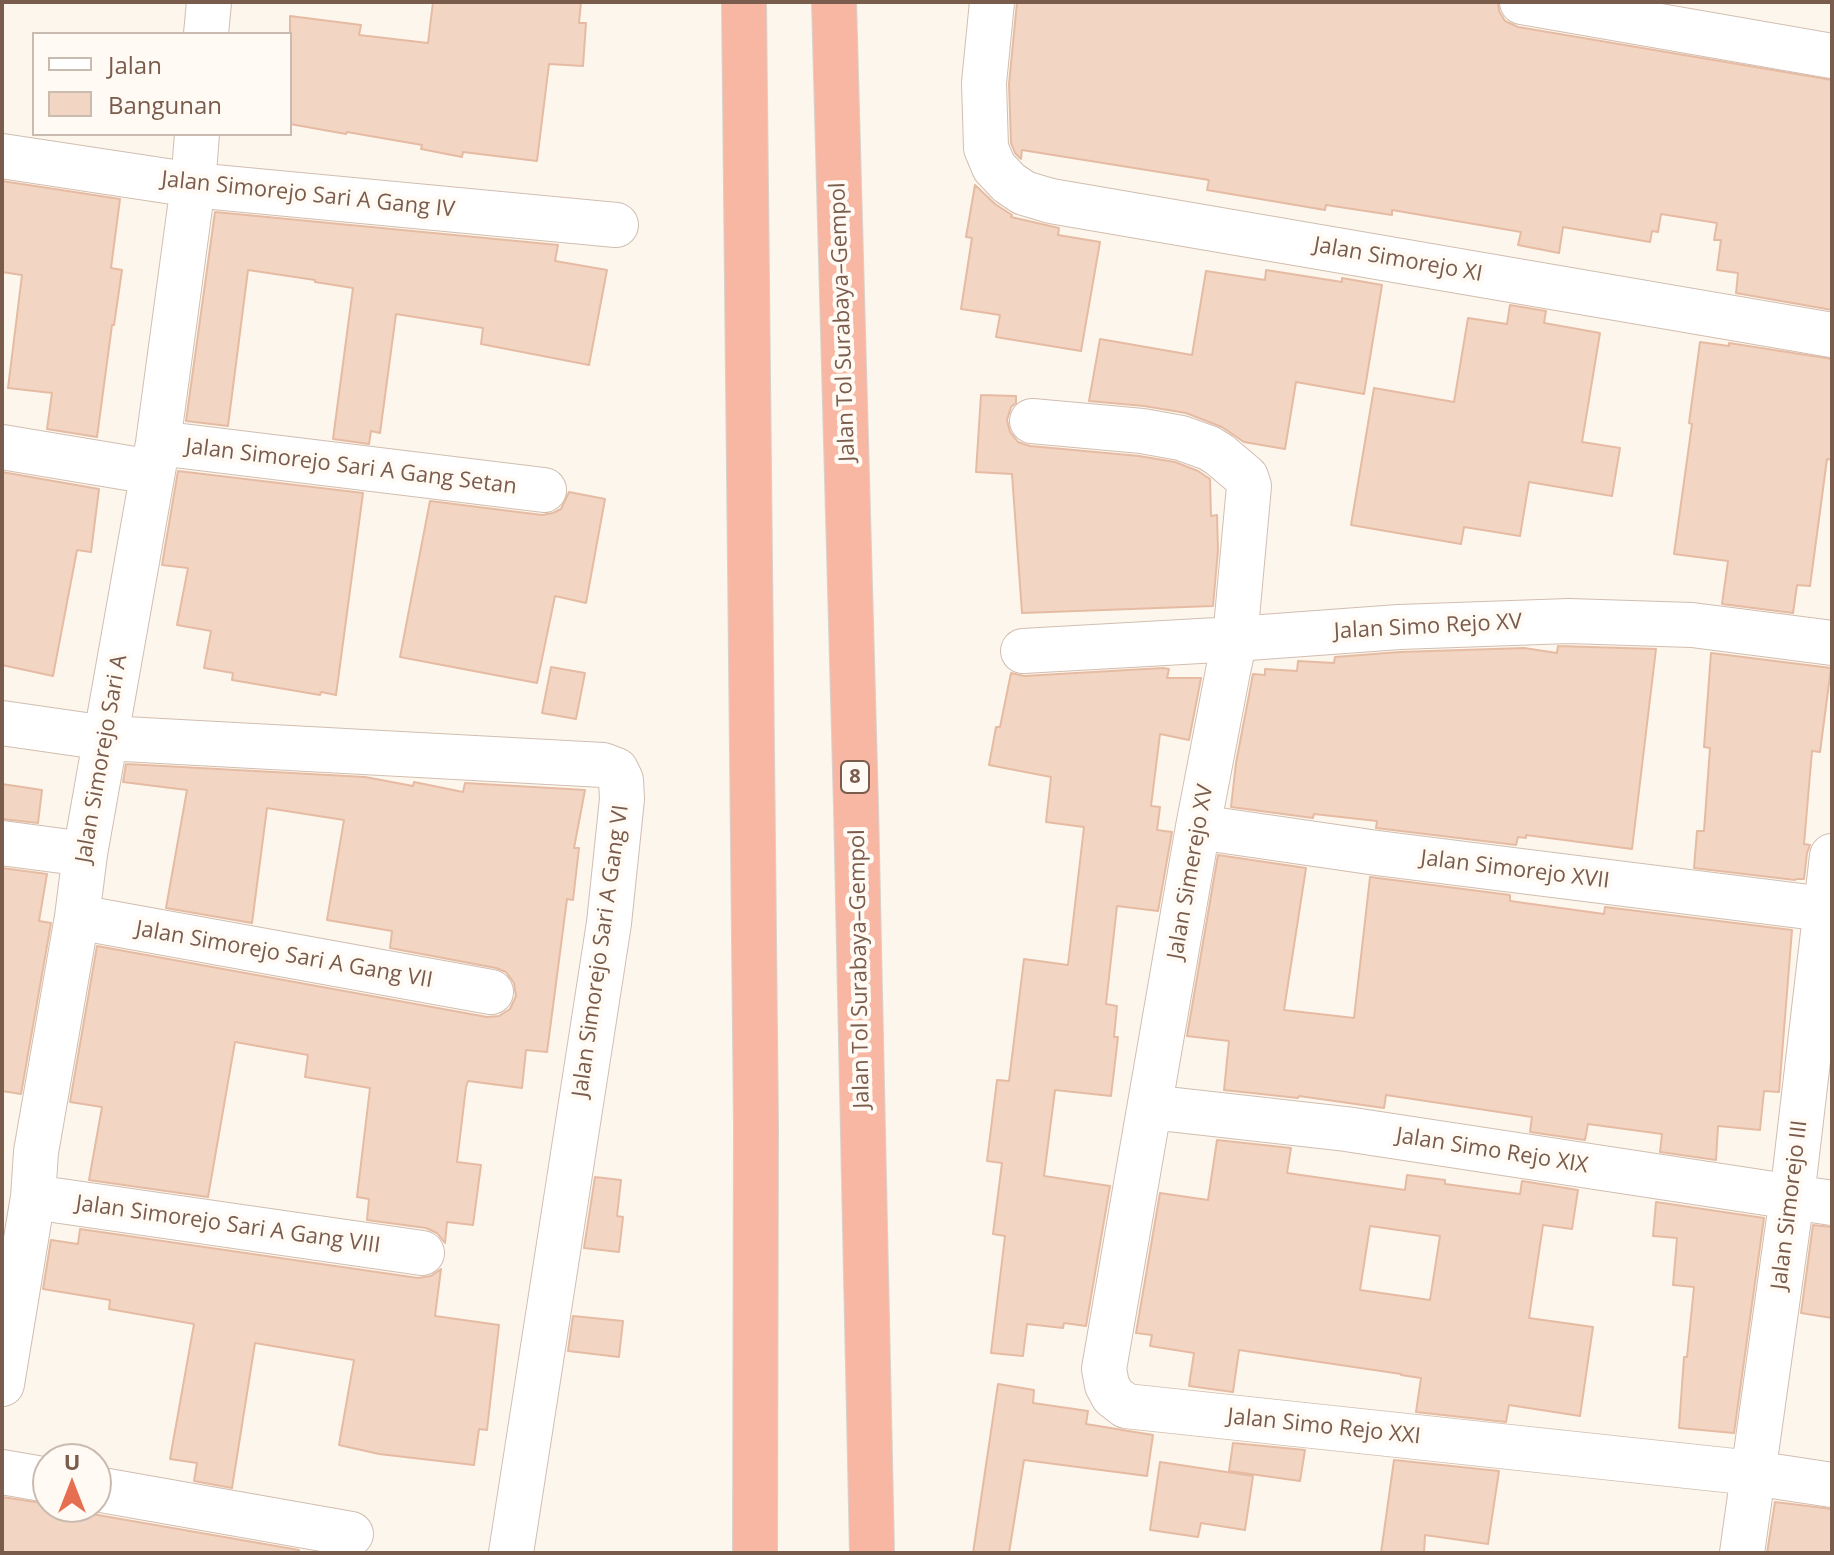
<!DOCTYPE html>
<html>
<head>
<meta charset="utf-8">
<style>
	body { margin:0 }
	#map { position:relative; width:1834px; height:1555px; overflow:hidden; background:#fdf6ec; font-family:"Open Sans",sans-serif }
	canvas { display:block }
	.frame { position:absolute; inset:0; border:4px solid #7a5c4d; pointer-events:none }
	.legend { position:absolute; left:32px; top:32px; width:260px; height:104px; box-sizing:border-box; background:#fffaf3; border:2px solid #cabbb1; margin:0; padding:10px 14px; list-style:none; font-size:24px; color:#7a5c4d }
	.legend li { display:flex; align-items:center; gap:16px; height:40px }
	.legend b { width:40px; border:2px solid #cabbb1 }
	.north { position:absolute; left:32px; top:1443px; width:80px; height:80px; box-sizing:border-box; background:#fffaf3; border:2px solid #cabbb1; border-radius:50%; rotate:0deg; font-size:22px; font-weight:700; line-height:32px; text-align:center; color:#7a5c4d }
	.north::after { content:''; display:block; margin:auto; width:28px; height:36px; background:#e76f51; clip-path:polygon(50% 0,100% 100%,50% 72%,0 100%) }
</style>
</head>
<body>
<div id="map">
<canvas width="1834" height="1555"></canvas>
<div class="frame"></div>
<ul class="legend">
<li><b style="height:10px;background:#fff"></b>Jalan</li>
<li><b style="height:22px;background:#f3d5c3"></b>Bangunan</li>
</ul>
<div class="north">U</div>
</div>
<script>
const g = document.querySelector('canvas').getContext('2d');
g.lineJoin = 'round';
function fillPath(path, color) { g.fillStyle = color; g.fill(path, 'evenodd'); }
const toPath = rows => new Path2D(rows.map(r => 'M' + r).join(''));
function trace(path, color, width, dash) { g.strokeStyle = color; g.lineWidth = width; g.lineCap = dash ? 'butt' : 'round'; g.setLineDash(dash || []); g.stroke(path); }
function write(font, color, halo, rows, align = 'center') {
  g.font = font + ' "Open Sans",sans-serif'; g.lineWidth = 8; g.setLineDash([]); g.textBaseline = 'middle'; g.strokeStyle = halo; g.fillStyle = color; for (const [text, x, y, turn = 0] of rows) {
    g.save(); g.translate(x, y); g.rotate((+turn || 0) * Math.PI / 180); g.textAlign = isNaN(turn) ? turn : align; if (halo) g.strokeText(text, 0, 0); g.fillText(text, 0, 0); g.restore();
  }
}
const building = toPath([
	[433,2,581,2,579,23,586,23,583,66,549,64,537,161,463,152,462,157,421,149,422,145,347,132,346,134,290,124,290,16,361,25,359,35,428,43,433,2],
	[1017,2,1498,2,1499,11,1505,21,1518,27,1832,80,1832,310,1736,293,1738,273,1717,270,1721,240,1714,240,1717,223,1661,214,1658,232,1652,231,1650,242,1563,227,1559,253,1518,245,1521,232,1392,210,1392,215,1326,205,1325,210,1207,190,1209,180,1022,150,1021,159,1015,153,1011,143,1009,84,1017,2],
	[2,181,120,199,111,268,122,270,114,325,112,325,97,437,47,429,52,393,8,388,22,275,2,272,2,181],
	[975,185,995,204,1012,215,1011,217,1059,228,1058,235,1100,242,1081,351,996,337,1000,315,961,309,972,238,966,237,975,185],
	[215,212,558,245,555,261,607,270,589,365,481,344,483,328,396,314,380,433,371,431,369,444,333,439,353,288,315,282,315,280,248,270,228,426,186,421,215,212],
	[1266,270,1342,282,1342,278,1382,285,1364,394,1296,382,1285,449,1244,442,1222,427,1186,413,1144,406,1089,401,1100,339,1192,355,1206,271,1265,280,1266,270],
	[1510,305,1546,311,1544,323,1600,333,1582,442,1620,448,1612,496,1529,482,1520,536,1464,527,1461,544,1351,525,1374,388,1454,402,1468,318,1507,324,1510,305],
	[1700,342,1729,346,1729,343,1832,359,1832,460,1827,459,1810,586,1797,585,1793,613,1722,604,1728,561,1674,554,1692,424,1689,423,1700,342],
	[981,395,1016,396,1016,403,1011,407,1007,420,1010,432,1018,442,1030,446,1139,456,1175,462,1198,471,1210,479,1211,516,1217,515,1218,550,1213,606,1022,613,1012,474,976,472,981,395],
	[178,471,363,493,336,695,321,692,320,695,232,680,233,673,204,668,211,631,177,625,188,568,162,565,178,471],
	[2,472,99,489,91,552,77,550,53,676,2,665,2,472],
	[569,492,605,499,586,603,555,596,537,683,400,657,430,501,542,515,553,513,561,509,569,492],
	[1558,646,1656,649,1632,849,1526,835,1526,838,1518,837,1516,845,1376,828,1377,821,1314,814,1313,818,1231,807,1236,763,1253,674,1265,675,1265,669,1297,671,1298,661,1334,663,1335,657,1400,652,1524,648,1557,653,1558,646],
	[1711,653,1831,668,1820,752,1812,751,1804,844,1810,845,1807,853,1804,879,1796,879,1795,880,1694,868,1697,831,1704,831,1710,748,1704,747,1711,653],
	[551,667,585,673,576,719,542,713,551,667],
	[1163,668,1169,669,1167,678,1201,678,1189,740,1160,734,1151,806,1160,807,1157,830,1172,832,1158,911,1117,906,1106,1004,1117,1006,1114,1037,1118,1037,1111,1096,1055,1090,1044,1176,1110,1186,1086,1326,1064,1323,1063,1328,1027,1324,1023,1356,991,1353,1005,1236,993,1234,1002,1163,987,1161,997,1080,1009,1081,1024,959,1068,965,1084,827,1046,822,1051,777,989,765,996,727,1000,727,1011,673,1024,676,1163,668],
	[126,764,365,777,413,786,414,782,463,792,465,783,585,790,574,848,579,848,573,900,567,899,547,1052,526,1050,522,1088,468,1081,466,1087,457,1162,481,1165,473,1225,447,1222,445,1243,437,1233,426,1228,367,1220,369,1199,357,1197,370,1088,305,1077,308,1055,235,1042,208,1197,89,1180,102,1107,70,1102,97,946,487,1017,499,1016,510,1009,516,996,514,983,506,972,496,968,390,948,392,931,327,920,344,820,267,808,252,923,166,908,187,790,123,782,126,764],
	[2,784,42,790,38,823,2,819,2,784],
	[1218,855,1306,868,1284,1010,1354,1018,1370,877,1510,895,1510,901,1604,914,1605,907,1792,930,1779,1092,1764,1091,1760,1130,1718,1126,1716,1160,1660,1152,1662,1134,1588,1124,1585,1140,1530,1132,1532,1117,1386,1095,1384,1108,1299,1096,1298,1098,1224,1090,1229,1041,1187,1036,1218,855],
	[2,868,47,874,39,921,51,923,21,1094,2,1091,2,868],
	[1217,1140,1291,1148,1287,1173,1405,1190,1407,1175,1445,1180,1445,1184,1520,1194,1522,1181,1578,1190,1572,1229,1543,1225,1529,1318,1593,1327,1580,1416,1509,1405,1506,1422,1416,1412,1421,1378,1401,1375,1401,1374,1239,1350,1233,1392,1189,1386,1194,1353,1150,1346,1152,1335,1136,1333,1160,1193,1208,1200,1217,1140],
	[1370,1226,1440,1236,1430,1300,1360,1290,1370,1226],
	[595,1177,621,1180,617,1216,623,1217,619,1252,584,1248,595,1177],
	[1656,1202,1764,1218,1734,1433,1679,1428,1684,1357,1687,1357,1694,1287,1673,1285,1677,1238,1653,1236,1656,1202],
	[1813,1225,1832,1227,1832,1318,1801,1313,1813,1225],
	[80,1229,418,1278,431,1276,441,1269,435,1316,499,1325,487,1430,479,1429,474,1465,379,1454,339,1445,354,1360,255,1343,232,1488,194,1481,197,1463,170,1459,194,1324,109,1309,110,1300,43,1289,51,1240,78,1244,80,1229],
	[573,1316,623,1321,619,1357,568,1351,573,1316],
	[998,1384,1034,1390,1033,1403,1088,1411,1086,1424,1153,1435,1147,1476,1024,1460,1009,1553,973,1553,998,1384],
	[1233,1443,1305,1450,1300,1481,1229,1471,1233,1443],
	[1394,1460,1499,1471,1488,1544,1425,1535,1424,1553,1381,1553,1394,1460],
	[1160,1462,1253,1476,1245,1530,1201,1523,1198,1537,1150,1530,1160,1462],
	[2,1497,48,1504,48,1507,79,1507,83,1511,92,1514,299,1550,298,1553,2,1553,2,1497],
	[1775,1502,1832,1509,1832,1553,1767,1553,1775,1502]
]);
const minor = toPath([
	[992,2,984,83,986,148,994,167,1009,183,1024,193,1051,201,1832,335],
	[1522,2,1832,56],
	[206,34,209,2],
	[2,156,193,185,616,225],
	[1032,421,1142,431,1181,438,1209,448,1220,455,1246,477,1249,486,1235,639,1228,671,1198,827,1104,1369,1107,1385,1113,1396,1126,1406,1753,1473,1832,1485],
	[158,443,544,490],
	[2,447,152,472],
	[1023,651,1235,639,1399,627,1569,621,1692,625,1832,643],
	[2,723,106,738,603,765,616,770,621,780,622,799,609,923,511,1553],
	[1198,827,1377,853,1832,910],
	[2,843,85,854],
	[77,917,491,992],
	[1150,1107,1346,1129,1832,1203],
	[33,1197,422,1253],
	[2,1384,33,1197,36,1152,77,917,85,854,158,443,193,185,197,134],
	[2,1472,48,1480],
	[96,1489,351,1534],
	[1742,1553,1792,1197,1832,856]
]);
const highway = toPath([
	[744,2,756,1125,755,1553],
	[834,2,856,806,872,1553]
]);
const shields = [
	[855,777,28]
];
const shieldNames = [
	["8",855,777]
];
const streetNames = [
	["Jalan Simorejo Sari A Gang IV",308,195,6],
	["Jalan Simorejo XI",1398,260,10],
	["Jalan Tol Surabaya–Gempol",843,322,-92],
	["Jalan Simorejo Sari A Gang Setan",351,467,7],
	["Jalan Simo Rejo XV",1428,627,-3],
	["Jalan Simorejo Sari A",102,759,-80],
	["Jalan Simorejo XVII",1515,870,7],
	["Jalan Simerejo XV",1191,872,-80],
	["Jalan Simorejo Sari A Gang VI",601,951,-82],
	["Jalan Simorejo Sari A Gang VII",284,955,10],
	["Jalan Tol Surabaya–Gempol",860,969,-91],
	["Jalan Simo Rejo XIX",1492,1151,9],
	["Jalan Simorejo III",1790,1205,-83],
	["Jalan Simorejo Sari A Gang VIII",228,1225,8],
	["Jalan Simo Rejo XXI",1324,1427,6]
];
fillPath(building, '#f3d5c3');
trace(building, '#e6bba3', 2);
trace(minor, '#d1beb0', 46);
trace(highway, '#dad1cd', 46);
trace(minor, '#fff', 44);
trace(highway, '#f7b7a3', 44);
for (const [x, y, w] of shields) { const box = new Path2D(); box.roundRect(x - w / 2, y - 16, w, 32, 6); g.fillStyle = '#fffaf3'; g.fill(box); trace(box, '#7a5c4d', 2); }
write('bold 20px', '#7a5c4d', null, shieldNames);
write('22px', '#7a5c4d', '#fffaf3', streetNames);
</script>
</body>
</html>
